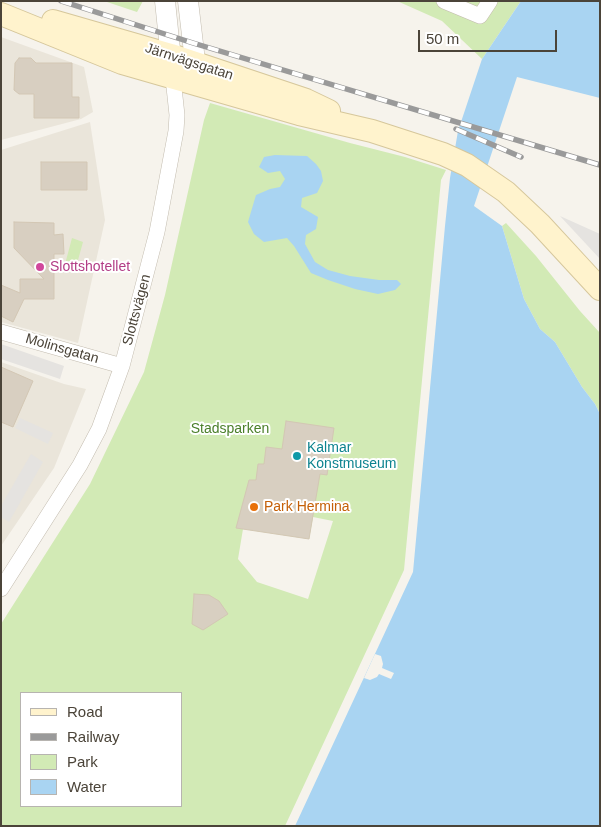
<!DOCTYPE html>
<html>
<head>
<meta charset="utf-8">
<style>
	body { margin:0 }
	#map { position:relative; width:601px; height:827px; overflow:hidden; background:#f6f3ec; font-family:Helvetica,sans-serif }
	canvas { display:block }
	.frame { position:absolute; inset:0; border:2px solid #4b4439; pointer-events:none }
	.legend { position:absolute; left:20px; top:692px; width:162px; height:115px; box-sizing:border-box; background:#fff; border:1px solid #b7b4b0; margin:0; padding:6px 9px; list-style:none; font-size:15px; color:#4b4439 }
	.legend li { display:flex; align-items:center; gap:10px; height:25px }
	.legend b { width:25px; border:1px solid #b7b4b0 }
	.scale { position:absolute; left:418px; top:30px; width:139px; height:22px; box-sizing:border-box; border:2px solid #4b4439; border-top:0; padding-left:6px; font-size:15px; line-height:18px; white-space:nowrap; color:#4b4439; -webkit-text-stroke:4px #fff; paint-order:stroke }
</style>
</head>
<body>
<div id="map">
<canvas width="601" height="827"></canvas>
<div class="frame"></div>
<ul class="legend">
<li><b style="height:6px;background:#fff3cd"></b>Road</li>
<li><b style="height:6px;background:#9a9a9a"></b>Railway</li>
<li><b style="height:14px;background:#d2eab5"></b>Park</li>
<li><b style="height:14px;background:#a9d4f2"></b>Water</li>
</ul>
<div class="scale">50 m</div>
</div>
<script>
const g = document.querySelector('canvas').getContext('2d');
g.lineJoin = 'round';
function fillPath(path, color) { g.fillStyle = color; g.fill(path, 'evenodd'); }
const toPath = rows => new Path2D(rows.map(r => 'M' + r).join(''));
function trace(path, color, width, dash) { g.strokeStyle = color; g.lineWidth = width; g.lineCap = dash ? 'butt' : 'round'; g.setLineDash(dash || []); g.stroke(path); }
function write(font, color, halo, rows, align = 'center') {
  g.font = font + ' Helvetica,sans-serif'; g.lineWidth = 4; g.setLineDash([]); g.textBaseline = 'middle'; g.strokeStyle = halo; g.fillStyle = color; for (const [text, x, y, turn = 0] of rows) {
    g.save(); g.translate(x, y); g.rotate((+turn || 0) * Math.PI / 180); g.textAlign = isNaN(turn) ? turn : align; if (halo) g.strokeText(text, 0, 0); g.fillText(text, 0, 0); g.restore();
  }
}
const residential = toPath([
	[1,37,84,67,93,112,81,119,1,140],
	[90,122,105,220,78,343,1,322,1,150],
	[1,362,64,384,86,389,54,468,1,546]
]);
const green = toPath([
	[104,1,143,1,137,12],
	[397,1,521,1,482,59,442,21],
	[210,103,350,143,405,157,446,170,441,180,404,570,285,826,1,826,1,624,90,484,144,372,165,295,204,120],
	[313,517,333,521,308,599,257,582,238,559,243,529,309,539],
	[21,693,181,693,181,806,21,806],
	[506,223,536,256,580,311,600,333,600,414,595,404,582,387,555,342,540,329,524,299,502,226],
	[72,238,83,242,75,271,64,268]
]);
const parking = toPath([
	[560,216,600,234,600,259],
	[1,344,64,366,60,379,1,359],
	[20,418,53,433,48,444,15,428],
	[31,454,43,462,9,522,1,517,1,506]
]);
const water = toPath([
	[521,1,600,1,600,98,517,77,474,206,502,226,524,299,540,329,555,342,582,387,595,404,600,414,600,826,295,826,413,572,445,226,450,178,458,131,482,59],
	[275,155,307,156,316,164,321,171,323,181,317,193,302,198,301,207,318,217,316,229,306,235,305,244,315,262,328,270,350,276,379,280,397,280,401,284,395,290,378,294,355,289,328,280,311,273,294,246,287,238,264,242,254,234,248,222,256,195,270,189,280,187,285,179,280,171,268,173,259,167,264,157]
]);
const pier = toPath([
	[375,654,381,656,383,664,382,668,394,673,391,679,379,674,377,677,370,680,364,678]
]);
const building = toPath([
	[19,58,31,58,36,63,72,63,72,97,79,97,79,118,34,118,34,94,19,94,14,90,15,63,19,58],
	[41,162,87,162,87,190,41,190,41,162],
	[14,222,54,223,54,235,63,234,64,254,54,254,54,299,24,299,13,322,1,316,1,285,20,293,20,279,44,279,14,248,14,222],
	[1,367,33,381,13,427,1,422,1,367],
	[286,421,334,428,327,475,320,474,309,539,236,528,249,480,256,480,258,464,264,464,266,447,282,449,286,421],
	[194,594,209,595,219,601,228,614,203,630,192,624,194,594]
]);
const minor = toPath([
	[444,1,480,16,490,1],
	[1,332,122,366],
	[1,589,80,465,99,429,122,366,157,232,176,131,177,115,173,78]
]);
const tertiary = toPath([
	[165,1,172,69],
	[188,1,197,78]
]);
const secondary = toPath([
	[1,14,122,63,299,114,372,131,443,154,467,165,506,192,540,224,600,289],
	[53,21,171,55,306,100,329,111]
]);
const rail = toPath([
	[61,1,193,43,600,165],
	[456,129,521,157]
]);
const markers = [
	[40,267,5,"#d1479c"],
	[297,456,5,"#0f9aa8"],
	[254,507,5,"#e8710a"]
];
const streetNames = [
	["Järnvägsgatan",189,62,18],
	["Slottsvägen",137,310,-75],
	["Molinsgatan",62,349,16]
];
const hotelNames = [
	["Slottshotellet",50,267]
];
const parkNames = [
	["Stadsparken",230,429]
];
const cultureNames = [
	["Kalmar",307,448],
	["Konstmuseum",307,464]
];
const foodNames = [
	["Park Hermina",264,507]
];
fillPath(residential, '#eae5da');
fillPath(green, '#d2eab5');
fillPath(parking, '#e5e3e0');
fillPath(water, '#a9d4f2');
fillPath(pier, '#f6f3ec');
fillPath(building, '#d8cfc1');
trace(building, '#d3c7b4', 1);
trace(minor, '#c2bbae', 16);
trace(tertiary, '#c2bbae', 21);
trace(secondary, '#d6c79b', 24);
trace(minor, '#fff', 15);
trace(tertiary, '#fff', 20);
trace(secondary, '#fff3cd', 22);
trace(rail, '#9a9a9a', 5.5);
trace(rail, '#fff', 4, [11]);
for (const [x, y, r, color] of markers) { const dot = new Path2D(); dot.arc(x, y, r, 0, 2 * Math.PI); g.fillStyle = color; g.fill(dot); trace(dot, '#fff', 2); }
write('14px', '#4b4439', '#fff', streetNames);
write('14px', '#b23c85', '#fff', hotelNames, 'left');
write('14px', '#4a7f2a', '#fff', parkNames);
write('14px', '#0d838f', '#fff', cultureNames, 'left');
write('14px', '#c56008', '#fff', foodNames, 'left');
</script>
</body>
</html>
